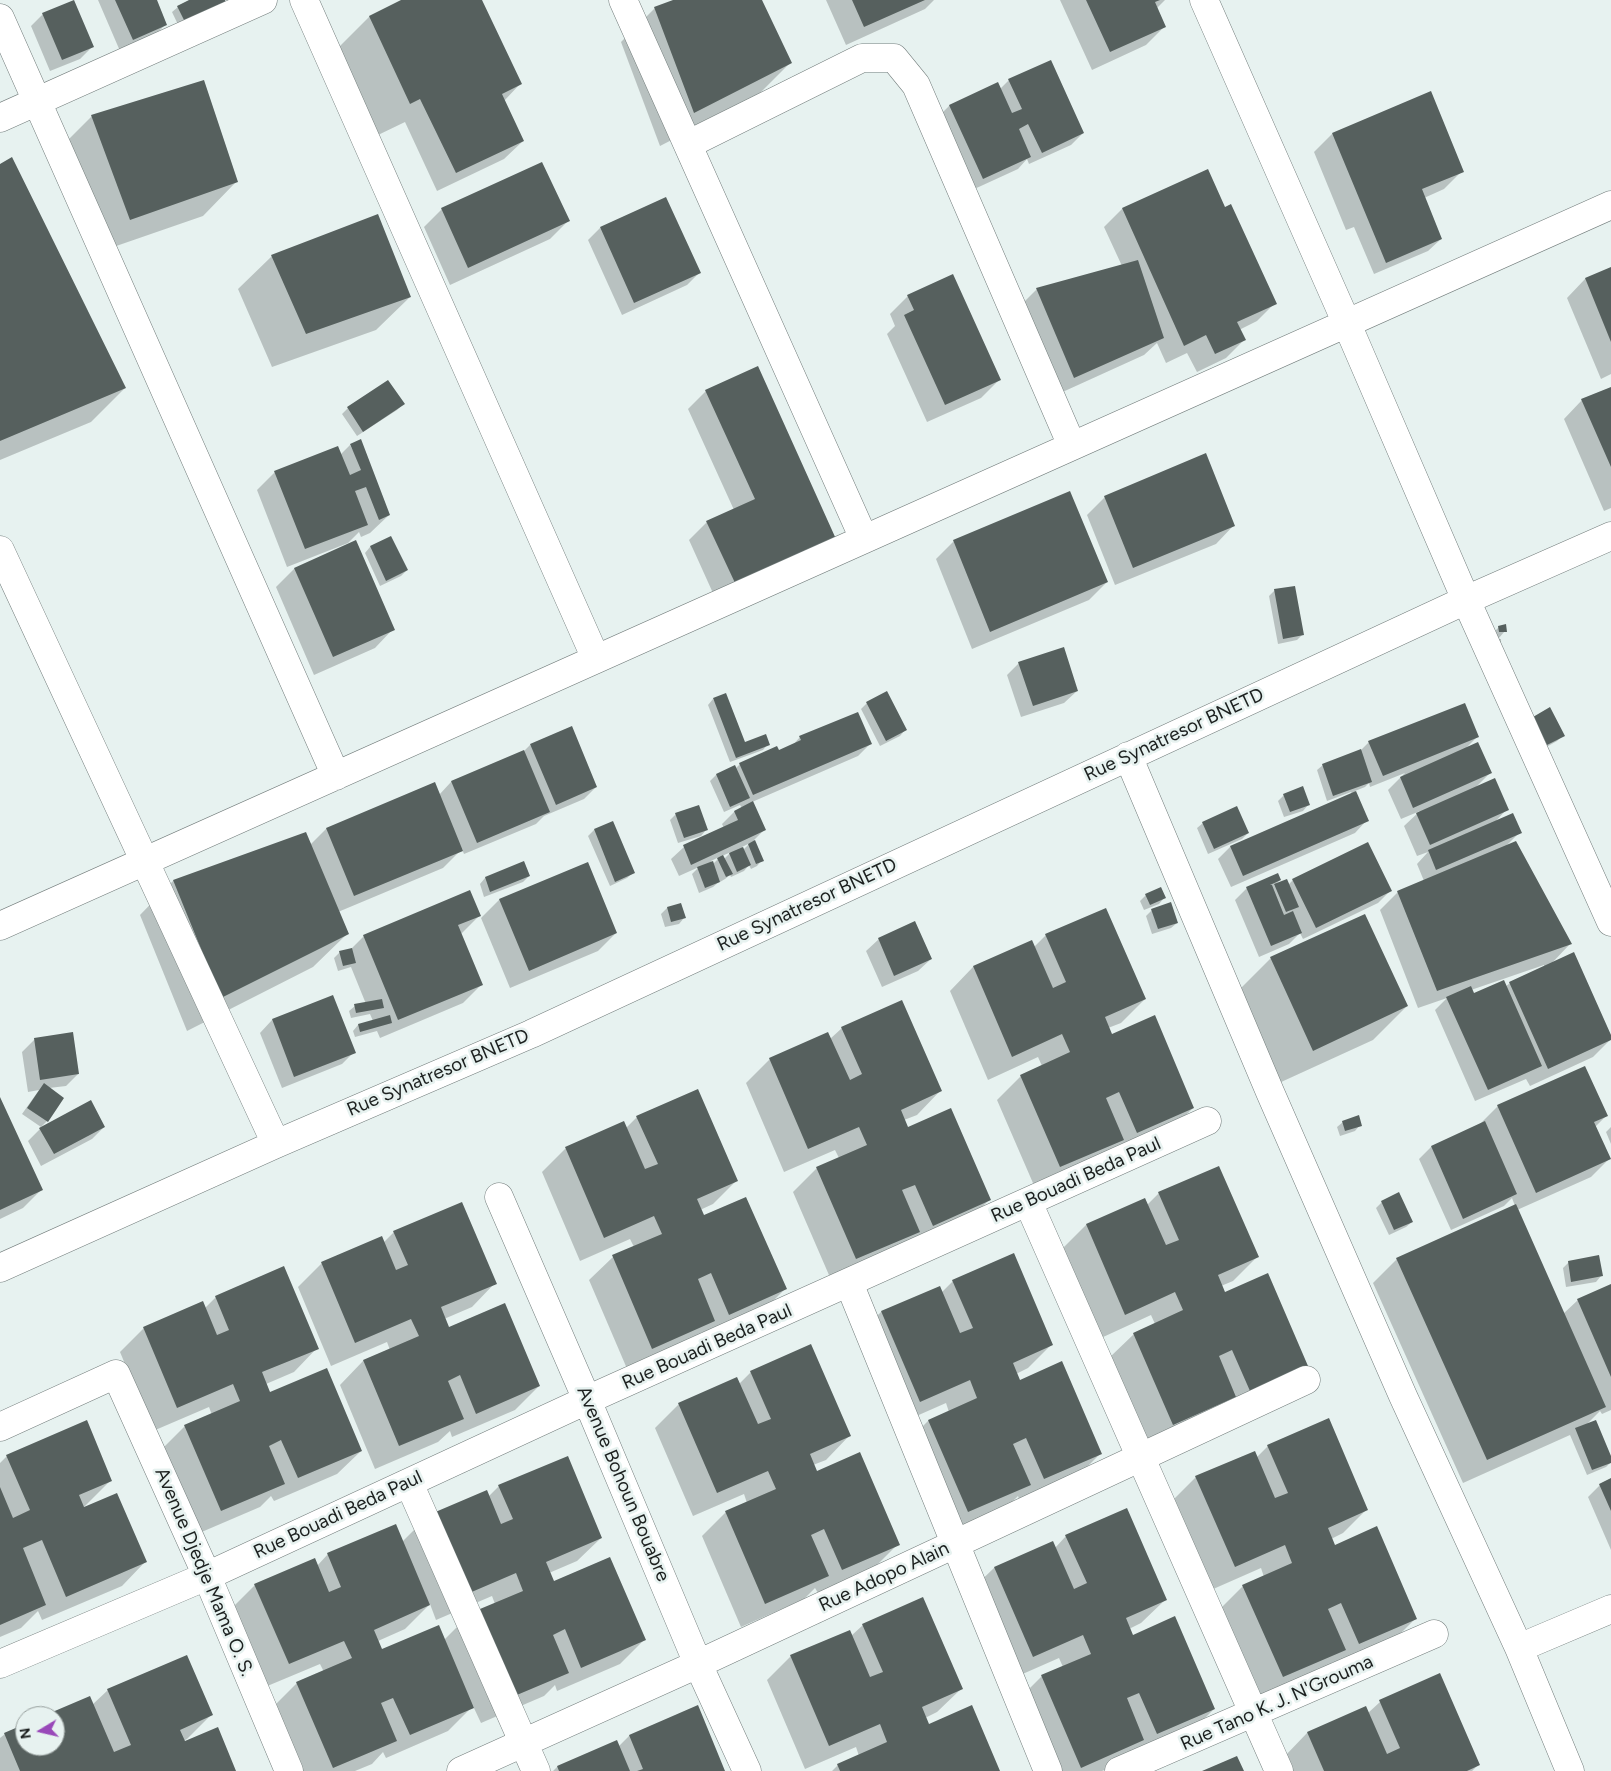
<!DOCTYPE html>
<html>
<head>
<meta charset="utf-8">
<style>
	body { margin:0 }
	#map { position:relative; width:1611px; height:1771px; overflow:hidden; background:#e7f2f0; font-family:Figtree,sans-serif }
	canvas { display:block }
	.north { position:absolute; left:15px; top:1706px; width:50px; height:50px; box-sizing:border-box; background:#e7f2f0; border:1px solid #969e9c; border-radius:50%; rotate:261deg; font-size:14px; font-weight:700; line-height:20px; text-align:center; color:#1c201f }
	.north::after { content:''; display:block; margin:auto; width:18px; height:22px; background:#9949b9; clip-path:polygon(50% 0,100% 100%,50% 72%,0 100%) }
</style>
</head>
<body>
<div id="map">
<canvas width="1611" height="1771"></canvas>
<div class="north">N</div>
</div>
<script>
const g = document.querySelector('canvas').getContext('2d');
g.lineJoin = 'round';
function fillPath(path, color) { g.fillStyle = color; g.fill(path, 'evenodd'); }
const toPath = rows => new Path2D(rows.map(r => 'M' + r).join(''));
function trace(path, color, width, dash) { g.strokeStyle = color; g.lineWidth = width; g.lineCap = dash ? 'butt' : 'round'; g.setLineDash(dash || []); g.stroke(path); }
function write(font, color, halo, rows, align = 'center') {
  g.font = font + ' Figtree,sans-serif'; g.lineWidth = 5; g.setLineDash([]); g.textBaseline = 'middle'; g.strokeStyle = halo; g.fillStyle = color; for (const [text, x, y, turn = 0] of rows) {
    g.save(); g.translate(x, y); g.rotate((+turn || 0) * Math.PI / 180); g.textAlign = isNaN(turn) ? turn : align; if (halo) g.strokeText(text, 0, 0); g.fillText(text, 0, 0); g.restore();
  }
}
const shadow = toPath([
	[98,0,155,0,166,24,154,36,120,51],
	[192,0,224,0,182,33,172,12,178,7],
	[404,0,481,0,520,84,504,101,523,141,504,159,437,191,405,122,376,136,336,50,369,17],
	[677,0,761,0,790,63,757,96,660,146,621,42,655,8],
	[826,0,934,0,925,9,846,45],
	[1060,0,1165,0,1157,8,1165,26,1146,45,1092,70],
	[43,14,93,46,80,59,50,71,31,26],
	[1009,80,1083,133,1071,145,1029,164,1027,159,1018,169,970,191,937,118,949,106,997,84,1000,89],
	[92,116,236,182,203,216,96,253,58,150],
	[1332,134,1462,171,1444,189,1424,198,1441,239,1428,251,1374,274,1354,227,1346,230,1314,152],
	[0,165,125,388,91,422,0,460],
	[1207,170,1224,208,1275,303,1257,321,1239,330,1244,340,1226,358,1197,372,1187,353,1166,363,1157,343,1144,355,1056,395,1019,307,1037,289,1122,266,1104,227,1122,209],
	[442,209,568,221,550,239,450,285,424,227],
	[600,228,699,273,687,285,622,315,588,240],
	[272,256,410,297,376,330,272,367,238,289],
	[1611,269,1611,374,1601,379,1567,298,1585,279],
	[908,296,999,380,981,398,927,422,887,334,895,326,890,314],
	[388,381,403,404,397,410,357,436,342,414,348,408],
	[1611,388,1611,508,1604,511,1564,419,1582,400],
	[706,391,835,539,717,602,689,540,707,522,734,510,688,409],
	[350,445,389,515,370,533,361,537,359,532,348,543,287,567,257,490,275,472,340,455],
	[1105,497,1234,525,1216,544,1115,585,1087,515],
	[391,537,407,570,401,576,380,586,365,553,370,547],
	[954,541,1107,582,1089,600,972,649,936,559],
	[355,542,393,629,375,648,314,675,276,587,294,569],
	[1275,590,1303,634,1297,640,1278,644,1269,596],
	[1499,627,1505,631,1498,639,1501,639,1501,649,1493,633],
	[1019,663,1077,691,1064,703,1021,717,1007,675],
	[713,699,745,744,768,744,763,750,730,762,708,705],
	[867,703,905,730,900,736,880,746,861,709],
	[1528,723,1563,735,1557,741,1541,750],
	[800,737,870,744,858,756,752,802,764,830,754,840,762,860,757,866,751,869,749,865,744,871,731,877,730,875,725,879,720,882,720,881,713,887,699,893,692,874,699,867,679,876,671,859,684,847,724,828,722,824,734,812,742,808,740,805,724,812,710,781,716,775,734,767,735,769,740,764,779,752,792,746],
	[750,843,743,850,742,847],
	[731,852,724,859,722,856],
	[719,857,720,857,713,864,711,861],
	[1477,737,1465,749,1490,773,1476,787,1507,809,1494,823,1520,832,1505,847,1570,944,1551,964,1611,1039,1593,1057,1530,1086,1526,1079,1475,1101,1435,1010,1447,998,1418,1008,1380,910,1398,892,1424,881,1417,864,1428,852,1417,856,1404,826,1420,811,1401,819,1388,790,1405,773,1370,787,1369,783,1365,787,1355,791,1367,820,1355,833,1231,887,1218,859,1230,847,1352,794,1351,792,1327,801,1317,770,1323,765,1360,751,1369,742],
	[1544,965,1544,967,1510,983,1505,987,1473,994,1471,990],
	[530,745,596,787,584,799,544,816,536,824,464,854,462,849,443,868,338,912,347,934,313,967,187,1031,140,915,173,881,306,833,310,845,326,829,434,783,439,795,451,782,523,752],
	[1284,795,1308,805,1303,811,1284,817,1278,801],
	[676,814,706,830,701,836,678,843,670,820],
	[613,823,633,873,627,878,610,886,588,836,594,830],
	[1203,823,1248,833,1242,839,1208,854,1197,828],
	[524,863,529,876,523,882,484,897,480,884,485,878],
	[587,863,616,933,598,951,510,988,481,918,499,900],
	[1280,880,1274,886,1286,881,1288,885,1293,880,1390,891,1378,903,1303,939,1300,933,1289,944,1259,957,1235,900,1247,888],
	[1146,895,1164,898,1159,904,1144,910,1140,901],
	[681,904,684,918,679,924,665,927,661,914,667,908],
	[1152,910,1177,923,1171,928,1152,934,1146,916],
	[479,916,461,934,481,985,463,1003,380,1038,377,1031,355,1037,353,1031,358,1025,373,1021,370,1014,351,1018,349,1011,355,1006,366,1004,351,967,338,971,334,958,340,952,351,949,364,936],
	[1046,935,1145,999,1121,1023,1108,1028,1112,1036,1193,1108,1169,1132,1036,1190,997,1100,1021,1076,1042,1066,1038,1057,988,1080,950,991,973,967,1034,947],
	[879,939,931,959,918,971,882,987,866,951],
	[1271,958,1407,1006,1373,1040,1279,1083,1237,992],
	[333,997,354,1052,342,1064,282,1088,260,1033,272,1020],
	[842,1028,940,1091,917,1115,904,1120,908,1128,989,1200,965,1224,832,1282,793,1192,817,1168,839,1158,835,1150,784,1172,746,1083,770,1059,830,1039],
	[72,1034,78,1074,66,1086,49,1088,47,1121,41,1127,22,1114,39,1090,28,1092,22,1052,34,1040],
	[1585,1068,1606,1116,1595,1127,1609,1159,1591,1177,1517,1210,1563,1314,1578,1300,1611,1285,1611,1410,1602,1414,1600,1411,1586,1425,1611,1459,1611,1462,1606,1467,1587,1475,1570,1435,1463,1483,1373,1283,1397,1259,1515,1206,1512,1198,1504,1206,1451,1230,1419,1159,1431,1147,1479,1125,1498,1106],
	[0,1100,41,1190,23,1208,0,1219],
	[637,1117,736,1181,713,1204,700,1210,704,1217,785,1289,761,1313,705,1338,702,1332,690,1344,628,1371,589,1280,613,1257,634,1247,630,1239,580,1261,542,1172,565,1149,624,1123,626,1128],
	[1343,1122,1360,1125,1355,1131,1340,1136,1337,1127],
	[104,1127,92,1139,41,1166,28,1141,40,1129],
	[1611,1127,1611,1144,1606,1132],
	[1159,1193,1257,1257,1233,1281,1221,1286,1225,1294,1306,1366,1149,1448,1110,1357,1134,1334,1155,1324,1151,1315,1101,1338,1062,1249,1086,1225,1145,1199,1147,1205],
	[1382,1202,1412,1222,1406,1227,1389,1235,1376,1208],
	[394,1232,495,1283,472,1307,444,1319,448,1328,539,1386,515,1410,452,1437,450,1431,438,1442,375,1469,340,1385,363,1361,390,1350,387,1342,331,1366,298,1287,322,1263,383,1243],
	[1569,1262,1601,1276,1596,1282,1566,1287,1563,1268],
	[953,1281,1052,1344,1028,1368,1016,1374,1019,1381,1101,1453,1077,1477,1020,1502,1018,1496,1006,1508,944,1535,904,1445,928,1421,949,1412,946,1403,896,1425,857,1336,881,1312,939,1287,941,1293],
	[216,1297,317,1348,294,1372,266,1384,270,1393,361,1451,337,1474,274,1501,271,1496,260,1507,197,1534,161,1450,185,1426,212,1415,209,1407,153,1431,120,1352,144,1328,205,1308],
	[751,1372,849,1436,826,1460,813,1465,817,1472,898,1544,874,1568,818,1593,815,1588,804,1599,741,1627,702,1536,726,1512,747,1503,744,1494,693,1516,655,1428,679,1404,739,1384],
	[1268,1446,1367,1509,1343,1533,1331,1539,1334,1546,1416,1618,1392,1642,1335,1667,1333,1662,1321,1673,1259,1700,1219,1610,1243,1586,1264,1577,1261,1568,1211,1590,1172,1501,1196,1477,1256,1458],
	[7,1456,111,1480,82,1509,145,1562,122,1586,42,1620,38,1611,21,1628,0,1637,0,1463],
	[1611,1480,1611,1550,1588,1497,1600,1485],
	[499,1486,601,1538,577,1561,549,1573,553,1583,644,1640,620,1664,557,1691,555,1685,544,1696,481,1723,473,1706,448,1731,386,1758,383,1752,372,1764,355,1771,300,1771,273,1707,297,1683,324,1672,320,1664,265,1687,231,1609,255,1585,317,1566,328,1554,402,1542,427,1517,488,1497],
	[492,1596,495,1604,469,1615,444,1640,382,1651,378,1641,405,1629,430,1604,436,1620],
	[1066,1536,1165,1600,1141,1623,1129,1629,1132,1637,1214,1709,1190,1733,1102,1771,1049,1771,1018,1700,1042,1676,1063,1667,1059,1658,1009,1680,970,1591,994,1568,1053,1543,1055,1548],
	[863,1625,961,1689,937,1712,925,1718,929,1726,999,1771,832,1771,838,1765,859,1756,856,1747,805,1769,767,1680,791,1656,851,1636],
	[108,1690,211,1715,187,1739,183,1741,235,1771,0,1771,0,1738,5,1734,25,1725,25,1746,55,1746,55,1716,46,1716,92,1705],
	[1380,1702,1478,1765,1472,1771,1290,1771,1284,1757,1307,1733,1366,1708,1368,1713],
	[697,1707,724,1771,553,1771,557,1767,616,1742,618,1747,629,1736]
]);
const building = toPath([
	[74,0,94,47,62,60,42,13],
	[115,0,157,0,167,25,133,40],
	[189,0,225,0,229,9,188,28,177,6],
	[401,0,482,0,522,84,502,94,524,141,456,173,420,99,410,104,369,16],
	[673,0,762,0,792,63,694,113,654,7],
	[852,0,925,0,864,27],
	[1086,0,1160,0,1155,2,1166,27,1110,52],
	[1051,60,1084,133,1042,153,1028,124,1019,129,1031,157,983,179,949,105,998,82,1012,113,1022,109,1008,79],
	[204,80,238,182,130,220,91,115],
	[1431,91,1464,172,1422,189,1442,239,1386,263,1332,133],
	[12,157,126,388,0,441,0,164],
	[542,162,570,221,468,268,441,208],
	[1208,169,1225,207,1231,204,1277,304,1237,322,1246,340,1215,354,1206,335,1184,346,1122,208],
	[666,197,701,273,634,303,600,227],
	[378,214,411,297,306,334,271,255],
	[1138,260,1164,338,1074,378,1036,288],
	[1611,267,1611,342,1585,278],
	[953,274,1001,380,945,405,904,315,914,310,907,295],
	[758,366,836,539,736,585,706,521,755,499,705,390],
	[388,380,405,404,363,432,347,407],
	[1611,387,1611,467,1581,399],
	[361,439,390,515,379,520,366,487,355,491,368,525,305,549,274,471,338,446,350,475,361,470,350,444],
	[1206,453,1235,526,1133,568,1104,496],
	[1070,491,1108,582,990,632,953,540],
	[391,536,408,570,386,581,370,546],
	[356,540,395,630,333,657,294,568],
	[1295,586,1304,635,1283,639,1274,589],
	[1506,624,1507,632,1499,632,1498,626],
	[1064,647,1078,691,1033,706,1018,662],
	[887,691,907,730,886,741,866,702],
	[726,693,745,742,766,734,770,745,736,758,713,698],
	[1465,703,1479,737,1383,776,1368,741],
	[1550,707,1565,736,1547,745,1533,717],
	[858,712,872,744,753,795,739,763,777,746,779,750,801,740,799,736],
	[572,726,597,787,556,805,530,744],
	[1478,742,1492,773,1413,808,1400,777],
	[1361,749,1372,782,1333,796,1322,764],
	[524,750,550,812,477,843,451,781],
	[735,765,750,798,730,807,716,774],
	[1495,778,1509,810,1430,845,1416,813],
	[435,782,463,851,354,896,326,828],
	[1303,786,1310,805,1290,812,1283,794],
	[1356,791,1369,821,1243,876,1230,846],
	[753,801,766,830,691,865,683,845,738,820,734,811],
	[699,805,708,830,684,838,675,813],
	[1237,806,1249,833,1214,849,1202,822],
	[1513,813,1522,833,1436,870,1428,850],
	[613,821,635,873,615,882,594,829],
	[306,832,349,934,221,998,173,880],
	[755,840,764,861,756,864,748,844],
	[1516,841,1572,944,1437,991,1397,891],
	[1368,842,1392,891,1316,928,1292,879],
	[743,847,751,865,737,872,729,853],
	[723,855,733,874,726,877,717,858],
	[524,861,530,876,490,892,485,877],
	[713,861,720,882,705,888,697,867],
	[588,862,617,933,529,971,499,899],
	[1278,873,1281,880,1270,885,1272,885,1284,915,1293,911,1302,933,1271,946,1246,887],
	[1287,879,1299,907,1286,912,1274,884],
	[1161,887,1166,898,1150,905,1145,894],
	[470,890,481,916,458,925,483,985,398,1020,363,935],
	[1171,902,1178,923,1158,929,1151,909],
	[681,903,686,918,671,922,667,907],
	[1106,908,1146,999,1105,1017,1112,1034,1155,1015,1194,1108,1137,1133,1119,1092,1106,1098,1124,1140,1060,1167,1020,1075,1070,1052,1062,1034,1012,1057,973,966,1032,940,1053,988,1066,982,1045,934],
	[1365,914,1408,1006,1313,1051,1270,957],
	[915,921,932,959,894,976,878,938],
	[352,948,356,963,343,966,339,951],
	[1574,952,1611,1035,1611,1040,1548,1069,1509,982],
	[1504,980,1542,1066,1488,1090,1446,997,1471,986,1474,993],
	[333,995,356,1053,294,1077,272,1019],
	[382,999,384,1008,356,1013,354,1004],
	[902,1000,942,1091,901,1110,908,1127,951,1108,991,1200,933,1226,915,1185,902,1190,920,1232,856,1259,816,1167,867,1145,859,1127,808,1149,769,1058,828,1032,850,1080,862,1074,841,1027],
	[390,1015,392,1023,360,1032,358,1024],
	[73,1032,79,1074,40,1080,34,1038],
	[1585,1066,1608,1116,1594,1122,1611,1159,1536,1193,1497,1105],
	[44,1083,64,1098,48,1122,27,1108],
	[698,1089,738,1181,697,1199,704,1215,746,1197,787,1289,729,1315,711,1273,698,1279,715,1321,652,1349,612,1255,662,1234,654,1216,604,1238,565,1147,624,1121,645,1169,658,1164,636,1116],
	[0,1097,43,1190,0,1210],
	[91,1100,105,1127,54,1154,39,1128],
	[1359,1115,1362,1126,1345,1131,1342,1121],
	[1485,1121,1517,1194,1463,1219,1431,1146],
	[1219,1166,1259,1257,1218,1275,1225,1292,1268,1273,1308,1366,1250,1391,1232,1350,1219,1356,1236,1397,1173,1425,1133,1333,1183,1310,1175,1292,1125,1315,1086,1224,1145,1198,1166,1245,1179,1240,1158,1192],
	[1399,1192,1413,1222,1394,1230,1381,1201],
	[462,1202,497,1284,441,1307,449,1327,505,1303,540,1386,476,1414,460,1375,448,1381,464,1419,399,1446,363,1360,419,1336,411,1319,355,1343,321,1262,382,1236,396,1270,408,1265,393,1231],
	[1516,1204,1606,1407,1487,1460,1396,1258],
	[1014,1253,1053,1345,1013,1363,1020,1380,1062,1361,1102,1454,1044,1479,1026,1438,1013,1444,1031,1485,968,1512,928,1420,977,1398,970,1380,920,1402,881,1311,940,1286,960,1333,973,1328,952,1280],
	[1599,1255,1603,1276,1571,1282,1568,1261],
	[284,1266,319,1349,262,1372,270,1392,327,1368,362,1451,298,1478,281,1440,269,1446,285,1484,221,1511,184,1425,240,1401,233,1384,177,1408,143,1327,203,1301,217,1335,229,1330,215,1296],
	[1611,1284,1611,1377,1577,1299],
	[811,1344,851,1436,810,1454,817,1471,860,1452,900,1545,842,1570,824,1529,811,1535,829,1576,765,1604,725,1511,776,1489,768,1471,717,1493,678,1403,737,1377,758,1424,771,1419,750,1371],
	[1329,1418,1368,1510,1328,1528,1335,1545,1377,1526,1417,1619,1359,1644,1341,1603,1328,1609,1346,1650,1283,1677,1242,1585,1292,1563,1285,1545,1235,1567,1195,1476,1255,1451,1275,1498,1288,1493,1267,1445],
	[87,1420,112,1481,79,1495,84,1507,117,1493,147,1562,66,1597,42,1540,23,1548,46,1605,0,1625,0,1487,13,1518,30,1510,6,1455],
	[1596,1420,1611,1456,1611,1463,1592,1470,1575,1428],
	[568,1456,602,1538,546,1562,554,1581,610,1557,646,1640,581,1668,565,1629,553,1635,569,1673,505,1700,468,1614,523,1591,516,1573,460,1597,426,1516,487,1490,501,1524,513,1519,498,1485],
	[1611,1478,1611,1511,1599,1484],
	[1127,1508,1167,1600,1126,1618,1133,1635,1175,1616,1215,1709,1157,1734,1139,1693,1127,1698,1144,1740,1081,1768,1041,1675,1091,1654,1083,1635,1033,1657,994,1567,1053,1541,1074,1589,1087,1583,1065,1535],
	[396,1524,430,1605,374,1630,382,1649,439,1625,474,1708,410,1735,393,1698,381,1703,397,1741,333,1768,296,1682,352,1658,344,1641,289,1664,254,1584,315,1558,329,1592,341,1587,327,1553],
	[923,1597,963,1689,922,1707,929,1724,972,1705,1000,1771,840,1771,837,1764,887,1742,880,1724,829,1746,790,1655,850,1630,870,1677,883,1672,862,1624],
	[187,1655,213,1715,180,1730,185,1741,218,1727,236,1771,20,1771,4,1733,25,1724,25,1746,55,1746,55,1716,43,1716,90,1696,114,1752,131,1745,107,1689],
	[1440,1673,1480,1765,1467,1771,1324,1771,1307,1732,1366,1706,1387,1754,1400,1748,1379,1700],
	[698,1705,725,1771,637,1771,643,1769,629,1735],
	[617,1740,630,1771,559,1771,557,1766],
	[1237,1756,1244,1771,1202,1771]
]);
const minor = toPath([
	[304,0,596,659],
	[623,0,864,539],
	[1204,0,1347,324,1466,600,1611,922],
	[0,18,336,776],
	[0,118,263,0],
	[689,144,862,58,894,58,916,85,1072,446],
	[0,550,276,1144],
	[1128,756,1270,1092,1403,1396,1519,1648,1570,1771],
	[0,926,1611,205],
	[499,1197,587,1400,698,1664,747,1771],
	[1028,1202,1279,1771],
	[0,1268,276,1144,531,1034,1466,600,1611,536],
	[849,1283,1048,1771],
	[0,1427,116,1374,207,1576,289,1771],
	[409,1483,536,1771],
	[1519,1648,1611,1609],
	[0,1664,207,1576,587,1400,1207,1121],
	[461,1771,698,1664,1306,1380],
	[1119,1771,1434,1634]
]);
const streetNames = [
	["Rue Synatresor BNETD",1174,735,-25],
	["Rue Synatresor BNETD",807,905,-25],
	["Rue Synatresor BNETD",438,1073,-23],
	["Rue Bouadi Beda Paul",1076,1180,-24],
	["Rue Bouadi Beda Paul",707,1347,-24],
	["Avenue Bohoun Bouabre",623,1484,67],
	["Rue Bouadi Beda Paul",338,1515,-25],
	["Avenue Djedje Mama O. S.",204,1572,67],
	["Rue Adopo Alain",884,1577,-25],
	["Rue Tano K. J. N'Grouma",1277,1703,-24]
];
fillPath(shadow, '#0003');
fillPath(building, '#56605e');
trace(minor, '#737d7c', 29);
trace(minor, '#fff', 28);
write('19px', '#1c201f', '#e7f2f0', streetNames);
</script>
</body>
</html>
